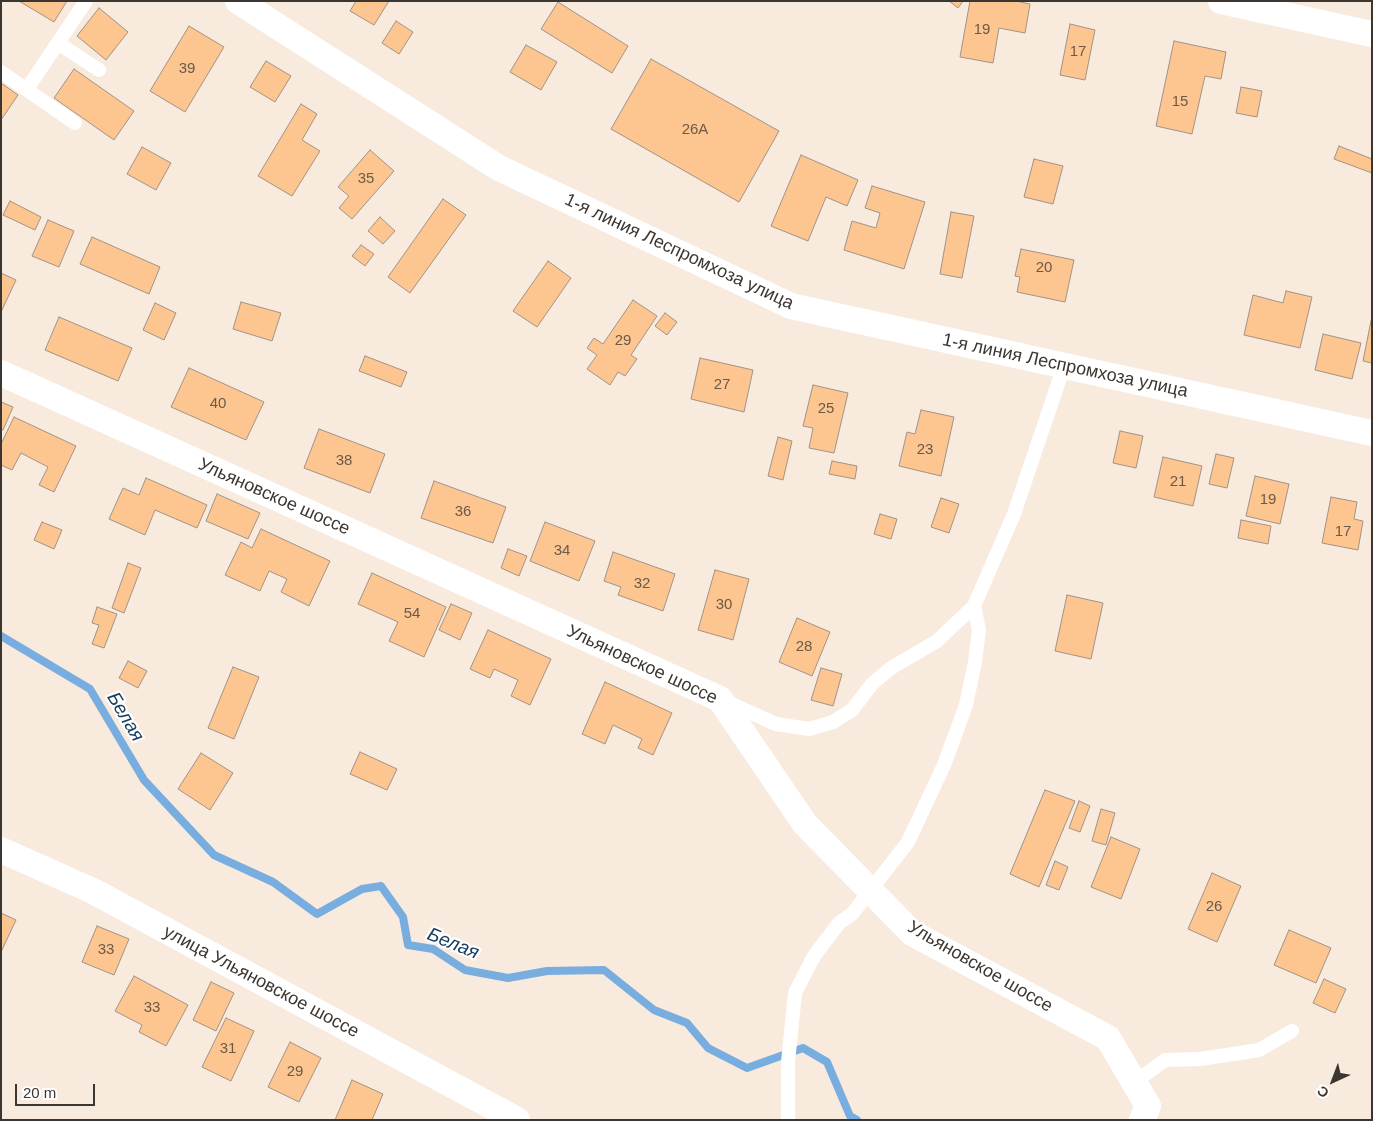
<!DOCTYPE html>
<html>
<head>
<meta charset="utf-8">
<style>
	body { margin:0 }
	#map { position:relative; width:1373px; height:1121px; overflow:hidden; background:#f9eade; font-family:Arial,sans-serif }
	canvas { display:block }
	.frame { position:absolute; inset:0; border:2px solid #3c3631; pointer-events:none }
	.north { position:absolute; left:1308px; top:1056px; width:50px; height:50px; -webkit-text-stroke:4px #fff; paint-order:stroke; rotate:223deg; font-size:14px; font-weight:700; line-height:20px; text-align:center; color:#3c3631 }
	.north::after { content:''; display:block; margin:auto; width:18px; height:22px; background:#3c3631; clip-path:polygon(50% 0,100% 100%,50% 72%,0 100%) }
	.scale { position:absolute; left:15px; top:1084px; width:80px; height:22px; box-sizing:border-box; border:2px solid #3c3631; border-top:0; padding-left:6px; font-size:15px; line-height:18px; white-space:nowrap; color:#3c3631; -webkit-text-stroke:4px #fff; paint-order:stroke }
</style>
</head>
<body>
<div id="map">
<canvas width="1373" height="1121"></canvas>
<div class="frame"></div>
<div class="north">С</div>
<div class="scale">20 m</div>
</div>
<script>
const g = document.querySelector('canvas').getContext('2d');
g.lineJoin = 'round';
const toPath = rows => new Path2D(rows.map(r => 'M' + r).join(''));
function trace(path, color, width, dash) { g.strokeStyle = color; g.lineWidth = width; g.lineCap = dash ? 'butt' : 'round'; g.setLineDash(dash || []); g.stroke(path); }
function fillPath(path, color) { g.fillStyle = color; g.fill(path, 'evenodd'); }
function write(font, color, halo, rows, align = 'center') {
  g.font = font + ' Arial,sans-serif'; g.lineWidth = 4.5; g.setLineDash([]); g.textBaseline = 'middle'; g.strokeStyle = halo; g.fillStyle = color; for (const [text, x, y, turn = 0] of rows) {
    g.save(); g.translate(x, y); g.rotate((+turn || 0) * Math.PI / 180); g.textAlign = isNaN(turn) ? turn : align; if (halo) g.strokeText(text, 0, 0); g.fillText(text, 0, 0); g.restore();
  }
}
const stream = toPath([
	[1,636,90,689,144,780,214,855,273,882,317,914,362,889,381,886,403,917,408,945,433,949,465,970,508,978,547,971,604,970,654,1010,687,1023,708,1048,747,1068,803,1048,827,1062,850,1116,857,1120]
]);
const building = toPath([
	[19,1,67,1,54,22,19,1],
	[356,1,389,1,374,25,350,11,356,1],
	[949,1,963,1,958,8,949,1],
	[970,1,1016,1,1030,4,1025,33,999,28,993,63,960,57,970,1],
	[558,2,628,46,612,73,541,29,558,2],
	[99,8,128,32,106,60,77,36,99,8],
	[396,21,413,32,399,54,382,43,396,21],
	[1070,24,1095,30,1085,80,1060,75,1070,24],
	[189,26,224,47,185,112,150,91,189,26],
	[1174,41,1226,52,1221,79,1205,76,1192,134,1156,126,1174,41],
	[526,45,557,62,541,90,510,72,526,45],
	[651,59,779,131,739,202,611,129,651,59],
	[266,61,291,76,275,102,250,87,266,61],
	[74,69,134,111,114,140,54,98,74,69],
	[1,83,18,95,1,120,1,83],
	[1241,87,1262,91,1257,117,1236,113,1241,87],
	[301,104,317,114,302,140,320,151,292,196,258,176,301,104],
	[1339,146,1372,159,1372,173,1334,159,1339,146],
	[142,147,171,163,156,190,127,174,142,147],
	[370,150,394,171,352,219,339,208,349,196,338,187,370,150],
	[801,155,858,180,847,206,826,197,808,241,771,226,801,155],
	[1034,159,1063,166,1053,204,1024,197,1034,159],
	[872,186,925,202,904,269,844,250,852,221,876,228,880,213,865,208,872,186],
	[443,199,466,215,410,293,388,277,443,199],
	[10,201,41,217,35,230,3,215,10,201],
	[951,212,974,216,962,278,940,274,951,212],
	[380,217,395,231,383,244,368,231,380,217],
	[48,220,74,231,59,267,32,256,48,220],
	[92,237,160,267,149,294,80,264,92,237],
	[361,245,374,254,365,266,352,256,361,245],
	[1021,249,1074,260,1065,302,1017,292,1020,277,1015,276,1021,249],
	[548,261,571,278,537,327,513,311,548,261],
	[1,273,16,280,1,312,1,273],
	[1286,291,1312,297,1300,348,1244,335,1253,295,1283,303,1286,291],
	[633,300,657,316,631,355,637,359,625,376,618,372,610,385,587,369,597,355,587,348,594,338,603,344,633,300],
	[241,302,281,313,272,341,233,329,241,302],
	[155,303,176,313,164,340,143,330,155,303],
	[665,313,677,322,667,335,655,326,665,313],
	[1372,316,1372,363,1363,361,1372,316],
	[59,317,132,348,118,381,45,350,59,317],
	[1323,334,1361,343,1352,379,1315,370,1323,334],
	[365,356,407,372,401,387,359,371,365,356],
	[700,358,753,370,744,412,691,399,700,358],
	[189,368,264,402,246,440,171,407,189,368],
	[813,385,848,393,834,453,809,448,813,428,803,426,813,385],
	[1,402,13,407,3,430,1,430,1,402],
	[921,410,954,417,941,476,899,466,907,432,915,434,921,410],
	[14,417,76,446,54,492,39,485,48,467,21,453,12,470,1,465,1,444,14,417],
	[319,429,385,454,370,493,304,468,319,429],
	[1120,431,1143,436,1136,468,1113,463,1120,431],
	[778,437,792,441,783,480,768,476,778,437],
	[1216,454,1234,458,1227,488,1209,484,1216,454],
	[1163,457,1202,466,1193,506,1154,497,1163,457],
	[832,461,857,466,855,479,829,474,832,461],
	[1255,476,1289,484,1280,524,1246,516,1255,476],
	[146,478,207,505,197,528,155,510,145,535,109,519,123,488,139,495,146,478],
	[434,481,506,507,493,543,421,518,434,481],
	[217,494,260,513,248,539,206,521,217,494],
	[1331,497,1357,502,1354,519,1363,521,1358,550,1322,543,1331,497],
	[941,498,959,504,949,533,931,527,941,498],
	[880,514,897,519,891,539,874,534,880,514],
	[1241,520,1271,526,1268,544,1238,538,1241,520],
	[42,522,62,530,54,549,34,540,42,522],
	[545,522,595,541,579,581,530,561,545,522],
	[261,529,330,561,309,606,281,592,287,579,269,571,260,591,225,575,241,542,252,548,261,529],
	[508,549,527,556,519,576,501,568,508,549],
	[613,552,675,574,663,611,618,595,621,587,604,581,613,552],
	[128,563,141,568,124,613,112,608,128,563],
	[715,570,749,579,733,640,698,630,715,570],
	[372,573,446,607,424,657,389,641,398,622,358,604,372,573],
	[1067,595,1103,603,1091,659,1055,651,1067,595],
	[451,604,472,613,460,640,439,630,451,604],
	[97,607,117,614,104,648,92,644,99,625,92,623,97,607],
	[797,618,830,632,812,676,779,662,797,618],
	[488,630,551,659,530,705,511,696,518,680,494,669,490,678,470,669,488,630],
	[128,661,147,671,138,688,119,678,128,661],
	[233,667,259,677,234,739,208,728,233,667],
	[821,668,842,674,833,706,811,700,821,668],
	[605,682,672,713,653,755,638,748,642,739,613,725,605,744,582,734,605,682],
	[360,752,397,769,387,790,350,774,360,752],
	[201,753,233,773,210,810,178,789,201,753],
	[1045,790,1075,801,1039,887,1010,874,1045,790],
	[1079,801,1090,806,1080,832,1069,828,1079,801],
	[1101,809,1115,813,1106,845,1092,841,1101,809],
	[1111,837,1140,849,1121,899,1091,887,1111,837],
	[1055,861,1068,867,1059,890,1046,885,1055,861],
	[1212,873,1241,886,1217,942,1188,929,1212,873],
	[1,913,16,920,1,952,1,913],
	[97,926,129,939,114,975,82,962,97,926],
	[1289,930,1331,948,1316,983,1274,965,1289,930],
	[134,976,188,1005,166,1046,139,1032,142,1025,115,1011,134,976],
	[1324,979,1346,989,1335,1013,1313,1003,1324,979],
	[211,982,234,993,216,1031,193,1020,211,982],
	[226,1018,254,1031,231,1081,202,1067,226,1018],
	[290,1042,321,1058,299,1102,268,1087,290,1042],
	[352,1080,383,1094,372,1120,335,1120,352,1080]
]);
const lane = toPath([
	[58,43,99,70],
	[1,72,75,123],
	[27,89,86,1],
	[727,702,776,724,809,729,833,722,852,710,872,684,891,668,937,641,974,606],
	[1134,1083,1165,1060,1200,1059,1259,1050,1292,1031],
	[788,1120,788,1062,795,993,814,956,839,923,852,914,908,842,944,765,966,705,975,662,979,630,974,606,1014,514,1064,366]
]);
const street = toPath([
	[238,1,499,168,791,306,1372,433],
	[1221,1,1372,34],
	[1,373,720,699,805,824,912,933,1108,1038,1148,1106,1142,1120],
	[1,850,93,891,517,1120]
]);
const numberNames = [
	["19",982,30],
	["17",1078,52],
	["39",187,69],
	["15",1180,102],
	["26А",695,130],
	["35",366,179],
	["20",1044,268],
	["29",623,341],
	["27",722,385],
	["40",218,404],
	["25",826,409],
	["23",925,450],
	["38",344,461],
	["21",1178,482],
	["19",1268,500],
	["36",463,512],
	["17",1343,532],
	["34",562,551],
	["32",642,584],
	["30",724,605],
	["54",412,614],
	["28",804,647],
	["26",1214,907],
	["33",106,950],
	["33",152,1008],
	["31",228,1049],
	["29",295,1072]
];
const streetNames = [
	["1-я линия Леспромхоза улица",679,252,25],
	["1-я линия Леспромхоза улица",1065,366,12],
	["Ульяновское шоссе",274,497,24],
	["Ульяновское шоссе",642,665,25],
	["Ульяновское шоссе",980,967,30],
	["улица Ульяновское шоссе",261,982,28]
];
const waterNames = [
	["Белая",125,717,59],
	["Белая",453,944,22]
];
trace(stream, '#78ade0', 8);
fillPath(building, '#fdc590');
trace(building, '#a09387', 1);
trace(lane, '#fff', 14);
trace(street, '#fff', 26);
write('15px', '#6c5a49', null, numberNames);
write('18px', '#3c3631', '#fff', streetNames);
write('italic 19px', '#173e61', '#fff', waterNames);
</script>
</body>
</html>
